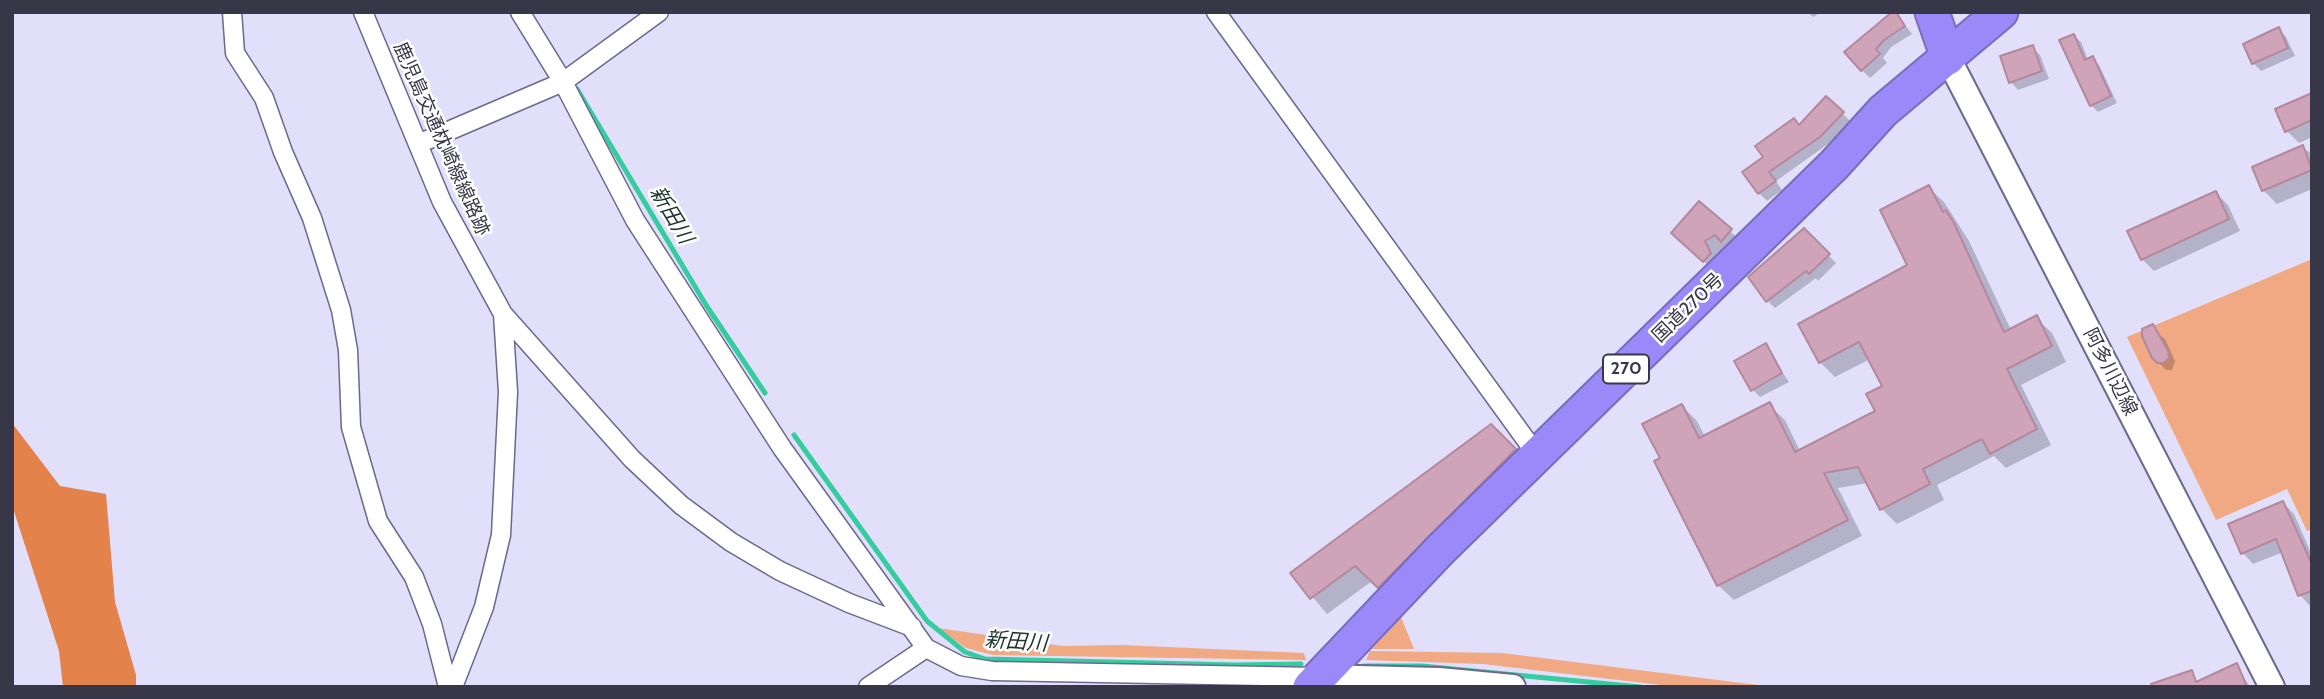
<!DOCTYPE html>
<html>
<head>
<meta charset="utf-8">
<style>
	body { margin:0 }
	#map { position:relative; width:2324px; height:699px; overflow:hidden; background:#e1dffa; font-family:Cabin,sans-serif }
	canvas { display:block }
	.frame { position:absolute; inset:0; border:14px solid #383748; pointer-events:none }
</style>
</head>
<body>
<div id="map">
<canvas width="2324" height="699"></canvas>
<div class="frame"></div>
</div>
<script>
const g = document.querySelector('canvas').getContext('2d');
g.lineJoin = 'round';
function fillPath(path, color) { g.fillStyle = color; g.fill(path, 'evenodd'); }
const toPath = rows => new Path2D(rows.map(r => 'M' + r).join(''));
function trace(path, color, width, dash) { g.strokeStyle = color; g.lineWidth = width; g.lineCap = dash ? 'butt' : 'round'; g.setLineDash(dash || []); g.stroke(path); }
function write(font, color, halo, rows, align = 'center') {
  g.font = font + ' Cabin,"Noto Sans JP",sans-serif'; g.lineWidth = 5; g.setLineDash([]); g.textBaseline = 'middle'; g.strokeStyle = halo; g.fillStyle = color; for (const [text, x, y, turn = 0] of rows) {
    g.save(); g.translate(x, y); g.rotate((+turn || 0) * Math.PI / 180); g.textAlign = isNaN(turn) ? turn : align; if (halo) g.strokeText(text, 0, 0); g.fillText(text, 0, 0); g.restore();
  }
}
const green = toPath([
	[2312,259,2312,529,2307,531,2287,489,2216,520,2127,337],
	[1401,617,1414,649,1372,649],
	[938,628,1062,646,1121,645,1304,653,1306,660,993,655,966,648],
	[1370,651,1502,653,1774,687,1678,687,1483,664,1366,660]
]);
const forest = toPath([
	[12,423,60,486,106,494,115,602,136,675,136,687,63,687,59,651,12,505]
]);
const shadow = toPath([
	[1808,12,1821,12,1813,17],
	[1895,12,1912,34,1891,47,1883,58,1887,63,1870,78,1862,70],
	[2279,30,2286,37,2295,56,2261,71,2253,63],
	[2074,36,2081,42,2088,60,2092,58,2099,65,2117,103,2098,112,2091,105],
	[2032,47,2040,55,2049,79,2018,90,2011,82],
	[2312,95,2312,137,2299,143,2287,131],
	[1826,98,1850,121,1828,144,1776,181,1782,190,1767,201,1759,193,1766,157],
	[2302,147,2312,154,2312,189,2277,204,2263,190],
	[1928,187,1944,202,1969,241,2011,330,2036,318,2052,333,2066,362,2021,385,2051,445,2006,468,1994,456,1937,485,1944,500,1897,524,1882,509,1868,483,1838,488,1862,536,1734,600,1718,585,1662,459,1682,406,1697,421,1705,437,1769,405,1785,420,1800,451,1877,412,1884,387,1870,359,1835,377,1820,362,1910,266],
	[2216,193,2228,205,2240,231,2154,271,2142,259],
	[1699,203,1743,243,1716,254,1722,265,1716,272,1685,245],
	[1804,231,1836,263,1818,281,1816,278,1775,308,1768,301],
	[2148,327,2165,339,2175,361,2172,370,2166,370,2158,362],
	[1765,346,1789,382,1760,397,1753,390],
	[1491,426,1530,466,1394,602,1372,581,1327,614,1292,573],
	[2283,503,2294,514,2312,555,2310,606,2300,595,2283,552,2253,564,2243,553,2231,525],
	[2236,665,2250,687,2220,687]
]);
const stream = toPath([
	[577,89,706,305,765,393],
	[794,435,927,621,965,652,985,659,1234,665,1301,664],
	[1364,666,1422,666,1640,687]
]);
const building = toPath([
	[1892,12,1896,12,1905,26,1884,40,1876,49,1880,54,1861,71,1844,52,1892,12],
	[2279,27,2288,48,2252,64,2243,44,2279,27],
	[2074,34,2085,60,2093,56,2111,96,2090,106,2059,40,2074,34],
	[2033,45,2042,71,2009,83,2000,56,2033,45],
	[2312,93,2312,120,2285,132,2275,109,2312,93],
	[1826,96,1844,112,1820,137,1769,172,1776,181,1758,194,1742,172,1763,157,1755,146,1794,118,1799,125,1826,96],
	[2303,145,2312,170,2262,191,2252,167,2303,145],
	[1929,185,1943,212,1946,210,1954,223,2004,332,2037,315,2052,346,2007,369,2037,429,1990,454,1982,439,1923,469,1930,484,1880,510,1858,467,1824,473,1848,520,1717,586,1654,461,1660,458,1642,424,1682,404,1699,438,1770,402,1795,452,1875,411,1866,394,1882,386,1859,342,1819,363,1798,324,1907,265,1880,210,1929,185],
	[2216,191,2229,219,2141,260,2127,231,2216,191],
	[1699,201,1732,229,1721,242,1715,235,1705,241,1711,253,1703,262,1671,233,1699,201],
	[1804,228,1830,254,1809,274,1806,271,1766,302,1748,277,1804,228],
	[2153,324,2168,351,2169,358,2164,363,2157,363,2152,358,2142,336,2142,329,2153,324],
	[1766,343,1782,373,1751,391,1734,361,1766,343],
	[1491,424,1516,449,1378,588,1355,566,1310,599,1290,573,1491,424],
	[2283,501,2312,564,2312,591,2298,596,2276,539,2241,554,2228,524,2283,501],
	[2237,663,2247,687,2152,687,2151,684,2192,670,2196,682,2237,663]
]);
const street = toPath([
	[232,12,235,53,264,98,283,152,312,218,341,310,348,350,351,427,378,521,414,577,432,624,448,687],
	[363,12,442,202,503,314,508,392,501,535,484,607,453,687],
	[520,12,563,82,635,220,782,448,926,648,961,666,992,671,1318,677],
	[1216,12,1537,455],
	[418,144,563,82,659,12],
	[503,314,632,459,681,505,731,542,780,571,849,603,912,627],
	[868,687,926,648]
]);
const secondary = toPath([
	[1948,58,2272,687],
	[1318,677,1439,680,1513,687]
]);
const highway = toPath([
	[1932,12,1948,58],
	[1310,687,1440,550,1834,165,1883,111,2001,12]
]);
const shields = [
	[1626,369,46]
];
const shieldNames = [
	["270",1626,369]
];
const streetNames = [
	["鹿児島交通枕崎線線路跡",441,139,66],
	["国道270号",1688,308,-44],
	["阿多川辺線",2110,372,63]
];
const waterNames = [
	["新田川",671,215,59],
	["新田川",1016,642,4]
];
fillPath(green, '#f0a983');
fillPath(forest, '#e3824b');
fillPath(shadow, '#0003');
trace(stream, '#35cca0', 5);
fillPath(building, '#cfa3b8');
trace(building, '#b4889d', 2);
trace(street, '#6c688e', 21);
trace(secondary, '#6c688e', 28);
trace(highway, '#786cbb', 37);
trace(street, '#fff', 18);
trace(secondary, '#fff', 24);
trace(highway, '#9b89f9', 33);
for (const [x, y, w] of shields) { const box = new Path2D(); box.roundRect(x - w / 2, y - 14.5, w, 29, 5); g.fillStyle = '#fff'; g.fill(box); trace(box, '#383748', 2); }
write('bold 18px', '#383748', null, shieldNames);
write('19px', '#383748', '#fff', streetNames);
write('italic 21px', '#1d352c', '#fff', waterNames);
</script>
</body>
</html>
